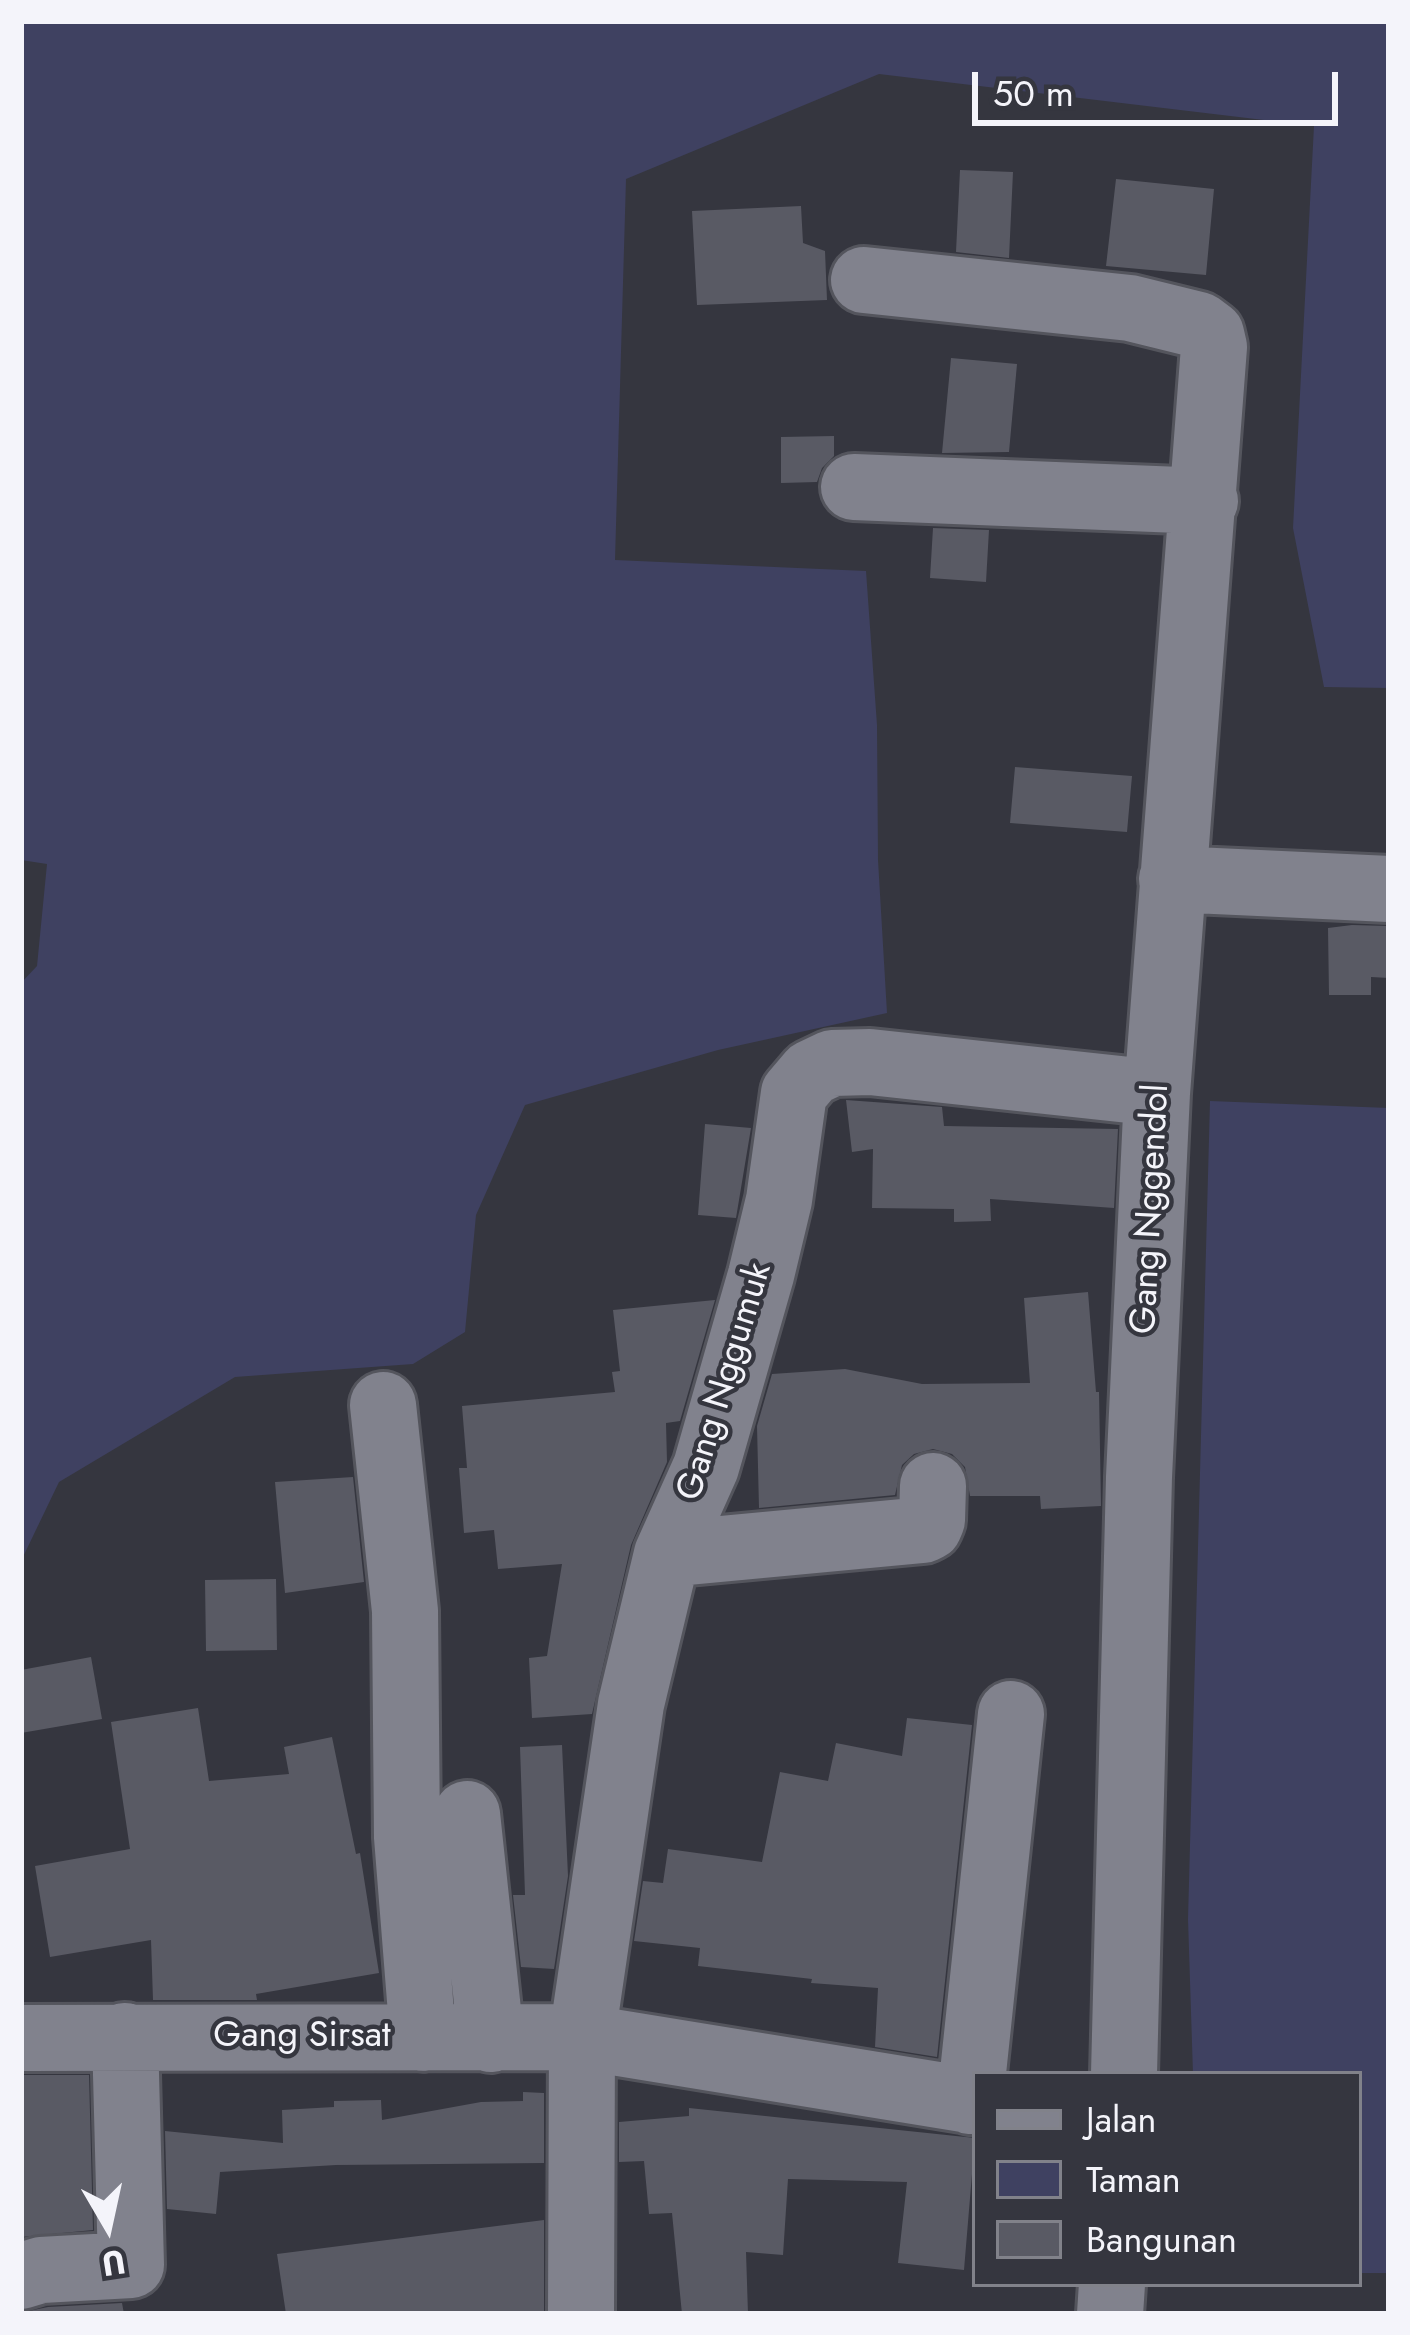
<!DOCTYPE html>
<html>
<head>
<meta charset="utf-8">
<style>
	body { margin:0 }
	#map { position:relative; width:1410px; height:2335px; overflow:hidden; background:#35363f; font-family:Jost,sans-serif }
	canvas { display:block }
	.frame { position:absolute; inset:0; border:24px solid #f4f4fa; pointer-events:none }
	.legend { position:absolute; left:972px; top:2071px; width:390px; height:216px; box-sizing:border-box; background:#35363f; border:3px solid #81828a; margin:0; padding:15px 21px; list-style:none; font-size:36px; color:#f4f4fa }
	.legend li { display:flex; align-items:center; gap:24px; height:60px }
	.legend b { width:60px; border:3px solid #81828a }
	.north { position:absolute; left:48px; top:2167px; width:120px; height:120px; -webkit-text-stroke:9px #35363f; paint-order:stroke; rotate:171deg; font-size:33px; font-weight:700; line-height:48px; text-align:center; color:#f4f4fa }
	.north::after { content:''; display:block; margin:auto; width:42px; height:54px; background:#f4f4fa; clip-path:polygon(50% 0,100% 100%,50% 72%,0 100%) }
	.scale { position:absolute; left:972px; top:72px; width:366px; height:54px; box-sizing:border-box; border:6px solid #f4f4fa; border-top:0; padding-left:15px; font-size:36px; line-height:42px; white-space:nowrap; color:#f4f4fa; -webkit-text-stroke:9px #35363f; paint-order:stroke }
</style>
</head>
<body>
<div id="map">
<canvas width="1410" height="2335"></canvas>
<div class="frame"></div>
<ul class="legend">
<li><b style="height:15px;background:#81828d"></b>Jalan</li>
<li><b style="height:33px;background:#3f4161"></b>Taman</li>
<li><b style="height:33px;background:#595a64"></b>Bangunan</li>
</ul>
<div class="north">U</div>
<div class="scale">50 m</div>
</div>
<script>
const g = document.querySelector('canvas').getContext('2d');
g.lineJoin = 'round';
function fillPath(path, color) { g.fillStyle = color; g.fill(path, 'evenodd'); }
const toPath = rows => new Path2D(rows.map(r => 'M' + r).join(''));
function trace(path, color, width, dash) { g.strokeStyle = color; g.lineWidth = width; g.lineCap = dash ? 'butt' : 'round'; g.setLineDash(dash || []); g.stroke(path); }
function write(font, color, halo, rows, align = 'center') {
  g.font = font + ' Jost,sans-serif'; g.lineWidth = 9; g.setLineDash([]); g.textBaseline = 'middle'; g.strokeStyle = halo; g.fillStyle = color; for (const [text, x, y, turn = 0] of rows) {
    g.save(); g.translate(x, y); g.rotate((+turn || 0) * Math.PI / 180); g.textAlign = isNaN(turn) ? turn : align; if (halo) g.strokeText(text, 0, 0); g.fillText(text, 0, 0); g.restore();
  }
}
const green = toPath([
	[21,21,1389,21,1389,688,1324,687,1293,528,1314,126,879,74,626,179,615,560,866,571,877,725,878,860,887,1013,718,1050,525,1105,476,1215,465,1332,413,1364,235,1377,59,1482,21,1561,21,983,37,966,47,864,21,860],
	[1210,1101,1389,1108,1389,2273,1359,2273,1359,2074,1193,2074,1188,1919]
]);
const building = toPath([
	[960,170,1013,172,1009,258,956,252],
	[1116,179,1214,189,1206,275,1106,266],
	[801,206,803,243,825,251,827,300,697,305,692,211],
	[951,358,1017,364,1009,452,942,453],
	[834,436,834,456,822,468,817,482,781,483,781,437],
	[933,528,989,530,986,582,930,578],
	[1015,767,1132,776,1127,832,1010,823],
	[1352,925,1389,926,1389,978,1371,977,1371,995,1329,995,1328,928],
	[846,1100,942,1107,944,1126,1118,1129,1114,1208,990,1199,991,1221,954,1222,954,1209,872,1208,873,1149,852,1152],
	[705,1124,751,1128,736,1218,698,1215],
	[1088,1292,1096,1392,1099,1392,1101,1506,1041,1509,1040,1496,970,1496,965,1467,952,1454,933,1449,914,1454,902,1465,895,1495,759,1508,757,1426,772,1374,845,1369,922,1384,1030,1383,1024,1298],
	[715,1300,680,1421,666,1423,667,1462,631,1545,592,1714,532,1718,529,1658,547,1656,562,1564,498,1569,494,1530,464,1533,459,1468,467,1468,462,1406,615,1392,612,1372,620,1371,613,1310],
	[353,1477,364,1582,285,1593,275,1482],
	[276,1579,277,1650,206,1651,205,1580],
	[91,1657,102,1719,21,1733,21,1670],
	[198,1708,209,1781,289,1774,284,1747,332,1737,356,1854,360,1853,379,1973,256,1994,257,2000,153,2000,151,1940,50,1957,35,1866,130,1849,111,1722],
	[907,1718,972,1725,937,2057,875,2047,878,1988,811,1983,812,1979,698,1966,700,1948,634,1941,643,1881,663,1883,668,1849,762,1862,780,1772,828,1781,836,1743,902,1756],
	[562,1745,568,1876,554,1969,521,1967,513,1895,525,1895,520,1747],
	[23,2075,89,2075,93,2230,21,2237],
	[523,2092,544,2093,544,2163,336,2165,220,2172,216,2214,167,2209,165,2131,283,2143,282,2110,334,2107,334,2101,381,2100,382,2120,481,2102,523,2101],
	[689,2108,975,2138,964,2270,898,2263,907,2182,788,2179,783,2255,746,2252,748,2314,682,2314,672,2213,649,2214,644,2161,619,2162,619,2122,689,2116],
	[544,2220,544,2314,286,2314,277,2254],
	[122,2303,124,2314,24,2312,48,2307]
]);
const minor = toPath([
	[864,280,1130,308,1199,325,1211,334,1214,347,1157,1093,1139,1477,1124,2074],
	[854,487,1205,501],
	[1172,879,1389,889],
	[383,1405,405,1611,407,1837,423,2038],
	[667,1554,923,1530,929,1527,932,1520,933,1486],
	[467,1814,491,2039],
	[21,2038,582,2037,975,2101],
	[970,2101,1011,1714],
	[21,2276,41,2270,131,2265,125,2036],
	[581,2314,582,2037,631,1704,667,1554,706,1467,761,1275,779,1200,794,1093,811,1073,832,1063,870,1062,1157,1093],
	[1110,2314,1112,2284]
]);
const streetNames = [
	["Gang Nggendol",1152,1209,-87],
	["Gang Nggumuk",726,1382,-73],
	["Gang Sirsat",302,2037]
];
fillPath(green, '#3f4161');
fillPath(building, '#595a64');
trace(minor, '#54555d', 72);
trace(minor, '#81828d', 66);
write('36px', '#f4f4fa', '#35363f', streetNames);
</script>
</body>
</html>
